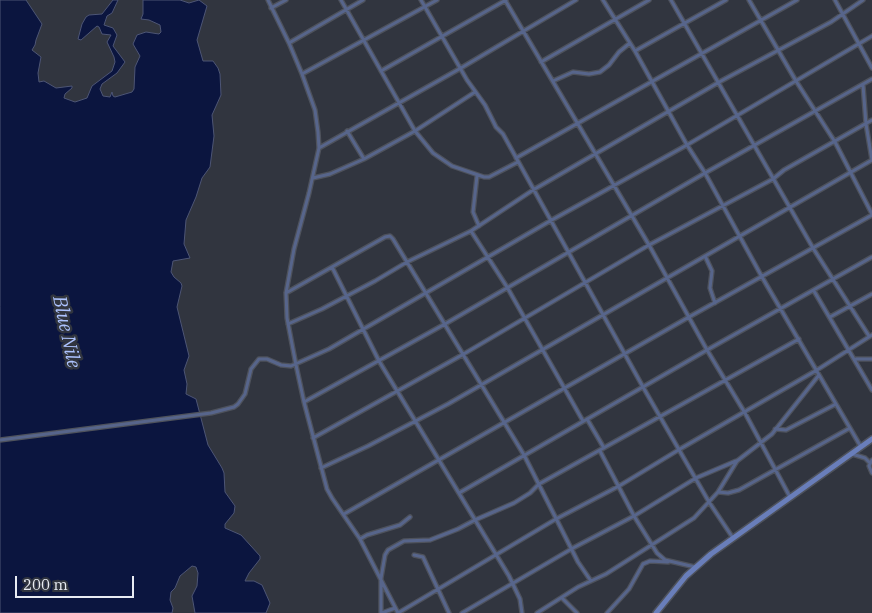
<!DOCTYPE html>
<html>
<head>
<meta charset="utf-8">
<style>
	body { margin:0 }
	#map { position:relative; width:872px; height:613px; overflow:hidden; background:#31353f; font-family:"IBM Plex Serif",serif }
	canvas { display:block }
	.scale { position:absolute; left:15px; top:576px; width:119px; height:22px; box-sizing:border-box; border:2px solid #e8ebf2; border-top:0; padding-left:6px; font-size:15px; line-height:18px; white-space:nowrap; color:#e8ebf2; -webkit-text-stroke:4px #31353f; paint-order:stroke }
</style>
</head>
<body>
<div id="map">
<canvas width="872" height="613"></canvas>
<div class="scale">200 m</div>
</div>
<script>
const g = document.querySelector('canvas').getContext('2d');
g.lineJoin = 'round';
function fillPath(path, color) { g.fillStyle = color; g.fill(path, 'evenodd'); }
const toPath = rows => new Path2D(rows.map(r => 'M' + r).join(''));
function trace(path, color, width, dash) { g.strokeStyle = color; g.lineWidth = width; g.lineCap = dash ? 'butt' : 'round'; g.setLineDash(dash || []); g.stroke(path); }
function write(font, color, halo, rows, align = 'center') {
  g.font = font + ' "IBM Plex Serif",serif'; g.lineWidth = 5; g.setLineDash([]); g.textBaseline = 'middle'; g.strokeStyle = halo; g.fillStyle = color; for (const [text, x, y, turn = 0] of rows) {
    g.save(); g.translate(x, y); g.rotate((+turn || 0) * Math.PI / 180); g.textAlign = isNaN(turn) ? turn : align; if (halo) g.strokeText(text, 0, 0); g.fillText(text, 0, 0); g.restore();
  }
}
const water = toPath([
	[0,0,26,0,42,24,36,40,35,45,32,50,41,57,38,73,39,82,44,81,56,88,72,86,72,88,65,94,64,98,75,102,87,98,92,86,112,71,115,62,114,57,107,42,111,35,102,34,99,27,97,26,81,40,78,39,82,24,86,17,89,15,102,14,113,0,118,0,112,13,107,16,104,25,113,28,117,35,113,46,125,62,117,73,102,84,100,89,103,96,110,97,112,92,113,96,115,97,132,92,134,89,135,67,140,56,133,44,137,35,146,32,159,34,161,32,160,25,149,20,141,19,143,14,143,0,180,0,189,3,199,0,207,6,197,40,203,61,213,61,218,68,220,74,221,95,212,115,214,136,210,167,202,178,196,197,186,220,184,244,190,258,173,261,171,272,174,277,181,283,182,286,177,307,189,356,184,370,187,384,186,394,196,399,208,445,222,468,224,473,225,492,235,506,234,513,225,524,225,528,241,535,260,556,260,559,249,573,245,581,254,581,262,585,270,603,266,613,195,613,192,596,197,586,198,573,196,567,192,566,180,576,175,588,171,592,170,600,173,608,172,613,0,613,0,0]
]);
const minor = toPath([
	[268,0,289,43,302,74,315,110,318,132,319,148,309,193,294,249,286,293,287,318,296,365,304,402,327,489,332,498,360,539,398,613],
	[341,0,415,131,433,153,452,166,484,177,489,177,518,162],
	[421,0,467,80,485,105,496,127,503,134,643,387,709,502,733,538],
	[505,0,649,245,707,350,745,413,790,497],
	[603,0,635,51,687,145,705,173,762,277,861,447],
	[671,0,813,248,869,336],
	[749,0,796,81,835,142,872,214],
	[835,0,872,68],
	[271,8,286,0],
	[289,43,363,0],
	[635,51,726,0],
	[541,62,649,0],
	[381,71,506,0],
	[302,74,437,0],
	[553,81,573,72,589,74,600,72,609,65,619,52,630,43],
	[863,85,866,124,872,160],
	[347,131,364,159],
	[319,148,461,68,576,0],
	[516,158,797,0],
	[477,176,473,212,479,226],
	[313,178,330,174,364,159,415,131,475,92],
	[471,231,507,287,583,421],
	[705,256,712,271,710,288,715,303],
	[332,267,379,361,509,576,520,599,522,613],
	[814,291,872,390],
	[286,293,385,237,390,236,393,239,524,455,578,562,591,581],
	[830,317,872,294],
	[288,324,322,309,375,281,407,262,471,231,533,190,721,81,831,22,863,0],
	[856,359,872,359],
	[304,402,445,324,705,173,872,79],
	[587,419,604,448],
	[775,429,786,430,836,404],
	[313,438,462,355,649,245,773,179,784,170,872,120],
	[0,440,211,413,234,407,238,404,245,394,251,369,259,359,267,359,281,365,291,366,329,349,550,221,687,145,872,36],
	[600,451,634,516,657,553,665,560,695,567],
	[852,454,865,458,870,463],
	[872,460,869,466,872,473],
	[321,468,368,446,448,404,872,160],
	[718,492,728,493,739,490,850,428],
	[459,493,707,350,872,257],
	[344,514,689,317,872,215],
	[360,539,367,535,400,525,410,517],
	[414,555,423,557,449,613],
	[562,598,577,613],
	[381,613,381,578,385,555,388,550,404,541,430,540,458,529,475,520,514,503,530,493,539,484,799,339],
	[382,613,395,608],
	[398,613,556,519,619,486,680,449,817,370,872,335],
	[462,613,573,548,634,516,696,478,736,461],
	[537,613,578,587,606,574,694,518,718,492,737,461,772,434,819,375],
	[607,613,629,589,643,564,650,561,668,562]
]);
const secondary = toPath([
	[656,613,686,576,711,554,872,439]
]);
const waterNames = [
	["Blue Nile",66,332,78]
];
fillPath(water, '#0b153f');
trace(water, '#4d5575', 1);
trace(minor, '#4e525c', 5.5);
trace(secondary, '#4e525c', 8);
trace(minor, '#57658b', 3);
trace(secondary, '#697eba', 5);
write('italic 19px', '#adc3ff', '#31353f', waterNames);
</script>
</body>
</html>
